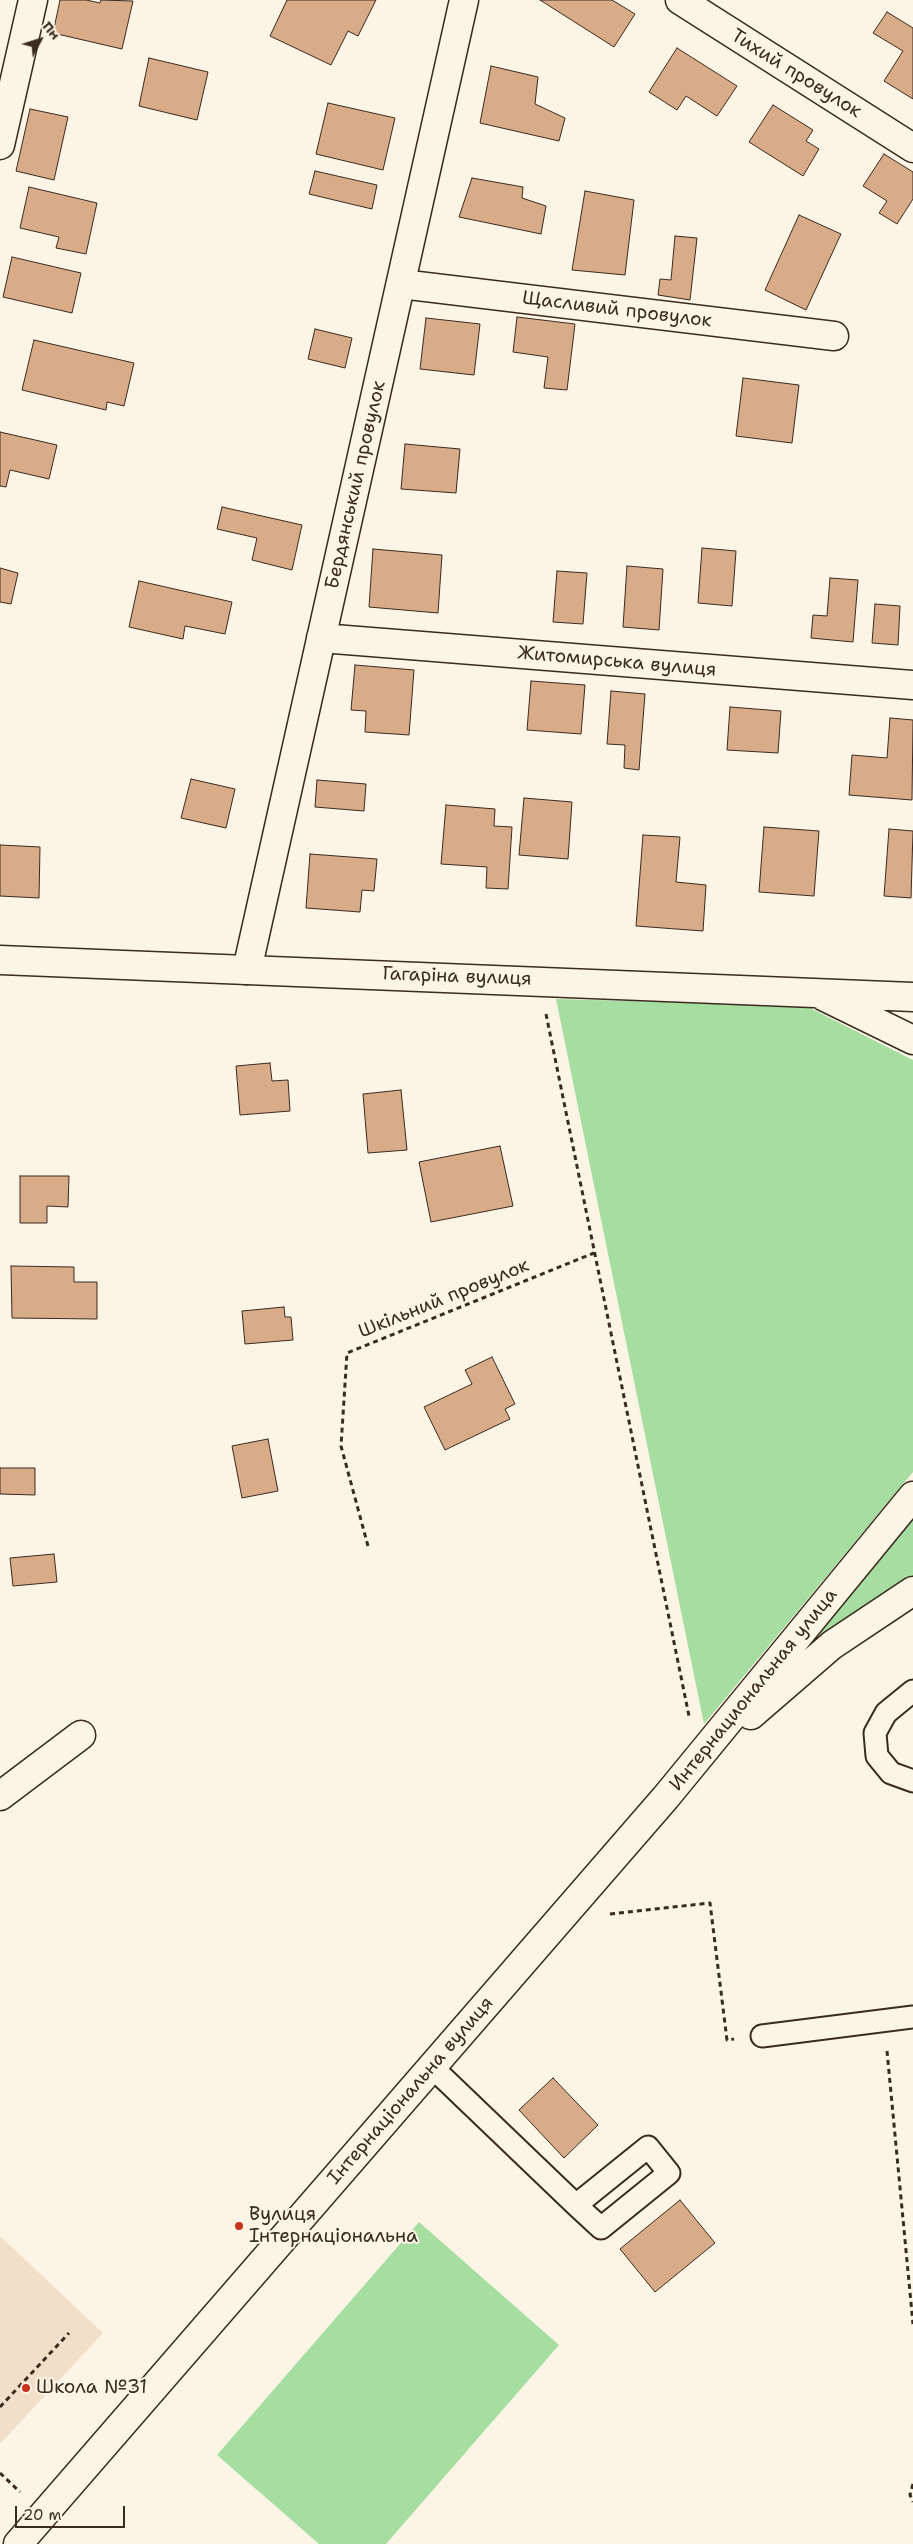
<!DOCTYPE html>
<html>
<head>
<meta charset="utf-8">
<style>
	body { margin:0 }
	#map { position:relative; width:913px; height:2544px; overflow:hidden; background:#fcf5e5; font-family:"Shantell Sans",sans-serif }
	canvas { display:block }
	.north { position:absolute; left:15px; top:15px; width:50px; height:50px; -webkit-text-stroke:4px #fcf5e5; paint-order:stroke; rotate:50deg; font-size:14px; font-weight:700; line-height:20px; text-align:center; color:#3b2a1e }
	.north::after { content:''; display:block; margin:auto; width:18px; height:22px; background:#3b2a1e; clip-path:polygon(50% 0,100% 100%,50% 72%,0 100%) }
	.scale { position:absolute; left:15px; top:2506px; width:110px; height:22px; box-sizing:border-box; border:2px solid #3b2a1e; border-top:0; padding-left:6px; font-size:15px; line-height:18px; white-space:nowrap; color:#3b2a1e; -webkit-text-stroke:4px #fcf5e5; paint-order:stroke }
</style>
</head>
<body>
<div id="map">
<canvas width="913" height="2544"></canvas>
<div class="north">Пн</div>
<div class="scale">20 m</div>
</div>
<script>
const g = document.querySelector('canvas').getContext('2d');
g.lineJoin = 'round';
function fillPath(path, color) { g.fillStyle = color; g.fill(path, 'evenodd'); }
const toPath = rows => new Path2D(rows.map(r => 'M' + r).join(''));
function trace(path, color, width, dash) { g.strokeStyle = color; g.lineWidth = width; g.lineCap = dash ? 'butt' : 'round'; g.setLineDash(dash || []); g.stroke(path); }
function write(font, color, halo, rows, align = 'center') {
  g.font = font + ' "Shantell Sans",sans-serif'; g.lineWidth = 4; g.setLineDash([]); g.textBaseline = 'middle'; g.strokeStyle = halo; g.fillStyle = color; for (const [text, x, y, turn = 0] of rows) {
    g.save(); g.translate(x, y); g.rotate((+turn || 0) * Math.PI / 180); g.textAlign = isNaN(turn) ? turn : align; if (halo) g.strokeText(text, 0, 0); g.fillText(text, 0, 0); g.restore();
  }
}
const built = toPath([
	[0,2236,103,2333,0,2444]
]);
const green = toPath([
	[556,999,806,1006,913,1060,913,1472,704,1724],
	[913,1516,913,1576,830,1633,809,1650,805,1645],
	[419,2222,559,2345,386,2544,319,2544,217,2455]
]);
const building = toPath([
	[60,0,86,0,100,3,101,0,133,1,122,49,53,33,60,0],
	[287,0,376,0,358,36,348,31,331,65,270,36,287,0],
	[540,0,612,0,635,14,614,47,540,0],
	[887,12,913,28,913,99,884,81,903,51,873,33,887,12],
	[677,48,737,86,717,116,686,96,677,110,649,92,677,48],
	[149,58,208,72,197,120,139,106,149,58],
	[491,66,538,77,535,104,565,118,559,141,480,123,491,66],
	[328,103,395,118,383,170,316,154,328,103],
	[773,105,813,130,806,141,819,149,803,176,749,142,773,105],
	[30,109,68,117,54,180,16,171,30,109],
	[884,154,913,172,913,199,897,224,879,213,887,201,863,186,884,154],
	[315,171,377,185,372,209,309,194,315,171],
	[472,178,523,187,522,198,546,206,541,234,459,217,472,178],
	[29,187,97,203,86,254,56,248,59,237,20,228,29,187],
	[585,191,634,200,625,275,572,270,585,191],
	[799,215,841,234,806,310,765,290,799,215],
	[675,236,697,238,690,300,658,295,660,279,671,280,675,236],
	[12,257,81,273,72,313,3,297,12,257],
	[517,317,575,324,567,390,544,388,548,357,513,352,517,317],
	[426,318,480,324,474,375,420,369,426,318],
	[315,329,352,338,345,368,308,359,315,329],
	[34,340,134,363,124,406,107,402,106,410,22,390,34,340],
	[743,378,799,385,792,443,736,436,743,378],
	[0,432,57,445,49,479,10,470,6,487,0,486,0,432],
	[405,444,460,449,456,493,401,489,405,444],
	[222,507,302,525,292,570,252,560,257,538,217,529,222,507],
	[702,548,736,551,732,606,698,603,702,548],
	[373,549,442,555,438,613,369,607,373,549],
	[627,566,663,569,659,630,623,627,627,566],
	[0,568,18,573,11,604,0,602,0,568],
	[557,571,587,573,583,624,553,622,557,571],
	[830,578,858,580,853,642,811,638,813,615,827,616,830,578],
	[139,581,232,602,225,634,185,626,183,639,129,627,139,581],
	[875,604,900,606,898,645,872,643,875,604],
	[355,665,414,670,409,735,365,732,366,711,351,710,355,665],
	[531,681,585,685,581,734,527,730,531,681],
	[611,691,645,694,639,770,624,768,625,745,607,744,611,691],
	[730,707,781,711,778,753,727,750,730,707],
	[890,718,913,720,912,800,849,795,852,755,887,758,890,718],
	[191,779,235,789,226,828,181,818,191,779],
	[317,780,366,784,364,811,315,807,317,780],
	[524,798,572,802,568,859,519,855,524,798],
	[446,805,495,809,494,826,512,827,508,889,486,888,487,867,441,864,446,805],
	[764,827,819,831,814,896,759,892,764,827],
	[889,829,913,831,911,898,884,896,889,829],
	[643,835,680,837,676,882,706,885,703,931,636,926,643,835],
	[0,845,40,847,39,898,0,896,0,845],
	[310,854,377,859,374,891,362,890,360,912,306,908,310,854],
	[270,1063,272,1081,288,1080,290,1111,240,1115,236,1066,270,1063],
	[401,1090,407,1150,368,1153,363,1094,401,1090],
	[500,1146,513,1206,431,1222,419,1162,500,1146],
	[20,1176,69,1176,68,1207,47,1206,47,1223,20,1223,20,1176],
	[11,1266,74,1267,74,1282,97,1282,97,1319,12,1318,11,1266],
	[284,1307,285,1317,291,1317,293,1340,245,1344,242,1311,284,1307],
	[492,1357,515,1404,505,1409,510,1419,445,1450,424,1407,472,1384,465,1370,492,1357],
	[268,1439,278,1491,242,1498,232,1446,268,1439],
	[0,1468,35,1468,35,1495,0,1494,0,1468],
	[54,1554,57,1582,13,1586,10,1558,54,1554],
	[553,2078,598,2125,564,2158,519,2110,553,2078],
	[680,2200,715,2243,655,2292,620,2249,680,2200]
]);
const path = toPath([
	[546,1014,689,1716],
	[368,1546,341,1446,347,1353,594,1253],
	[610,1914,710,1903,727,2040,734,2039],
	[887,2051,913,2324],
	[0,2407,69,2333],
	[0,2473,20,2492],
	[913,2484,910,2495,913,2502]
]);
const service = toPath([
	[913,1691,886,1713,875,1733,877,1756,891,1773,913,1781],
	[762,2036,913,2017],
	[432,2067,576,2205,601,2228,669,2173,648,2147,576,2205]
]);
const minor = toPath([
	[680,0,913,148],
	[0,145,33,0],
	[401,284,834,336],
	[321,638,913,685],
	[247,970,464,0],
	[0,1796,81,1735]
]);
const tertiary = toPath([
	[0,960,913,997],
	[823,996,913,1040],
	[751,1715,832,1645,913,1591],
	[18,2544,666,1797,913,1496]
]);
const markers = [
	[239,2226,5,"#c8321e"],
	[26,2388,5,"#c8321e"]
];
const streetNames = [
	["Тихий провулок",796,74,32],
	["Щасливий провулок",617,310,7],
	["Бердянський провулок",356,485,-77],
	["Житомирська вулиця",617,662,5],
	["Гагаріна вулиця",457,977,2],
	["Шкільний провулок",444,1299,-22],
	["Интернациональная улица",754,1690,-51],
	["Інтернаціональна вулиця",411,2091,-49]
];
const poiNames = [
	["Вулиця",249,2215],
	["Інтернаціональна",249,2237],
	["Школа №31",36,2388]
];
fillPath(built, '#f1dfc9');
fillPath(green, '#a6dda0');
fillPath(building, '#d8ab89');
trace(building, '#3b2a1e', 1);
trace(service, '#3b2a1e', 25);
trace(minor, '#3b2a1e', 31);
trace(tertiary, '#3b2a1e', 31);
trace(path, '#3b2a1e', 3, [5, 4]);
trace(service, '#fcf5e5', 21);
trace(minor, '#fcf5e5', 28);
trace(tertiary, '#fcf5e5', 28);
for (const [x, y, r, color] of markers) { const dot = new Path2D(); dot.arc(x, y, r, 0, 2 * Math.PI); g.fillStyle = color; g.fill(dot); trace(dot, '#fcf5e5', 2); }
write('19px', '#3b2a1e', '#fcf5e5', streetNames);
write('19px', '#3b2a1e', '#fcf5e5', poiNames, 'left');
</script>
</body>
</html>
